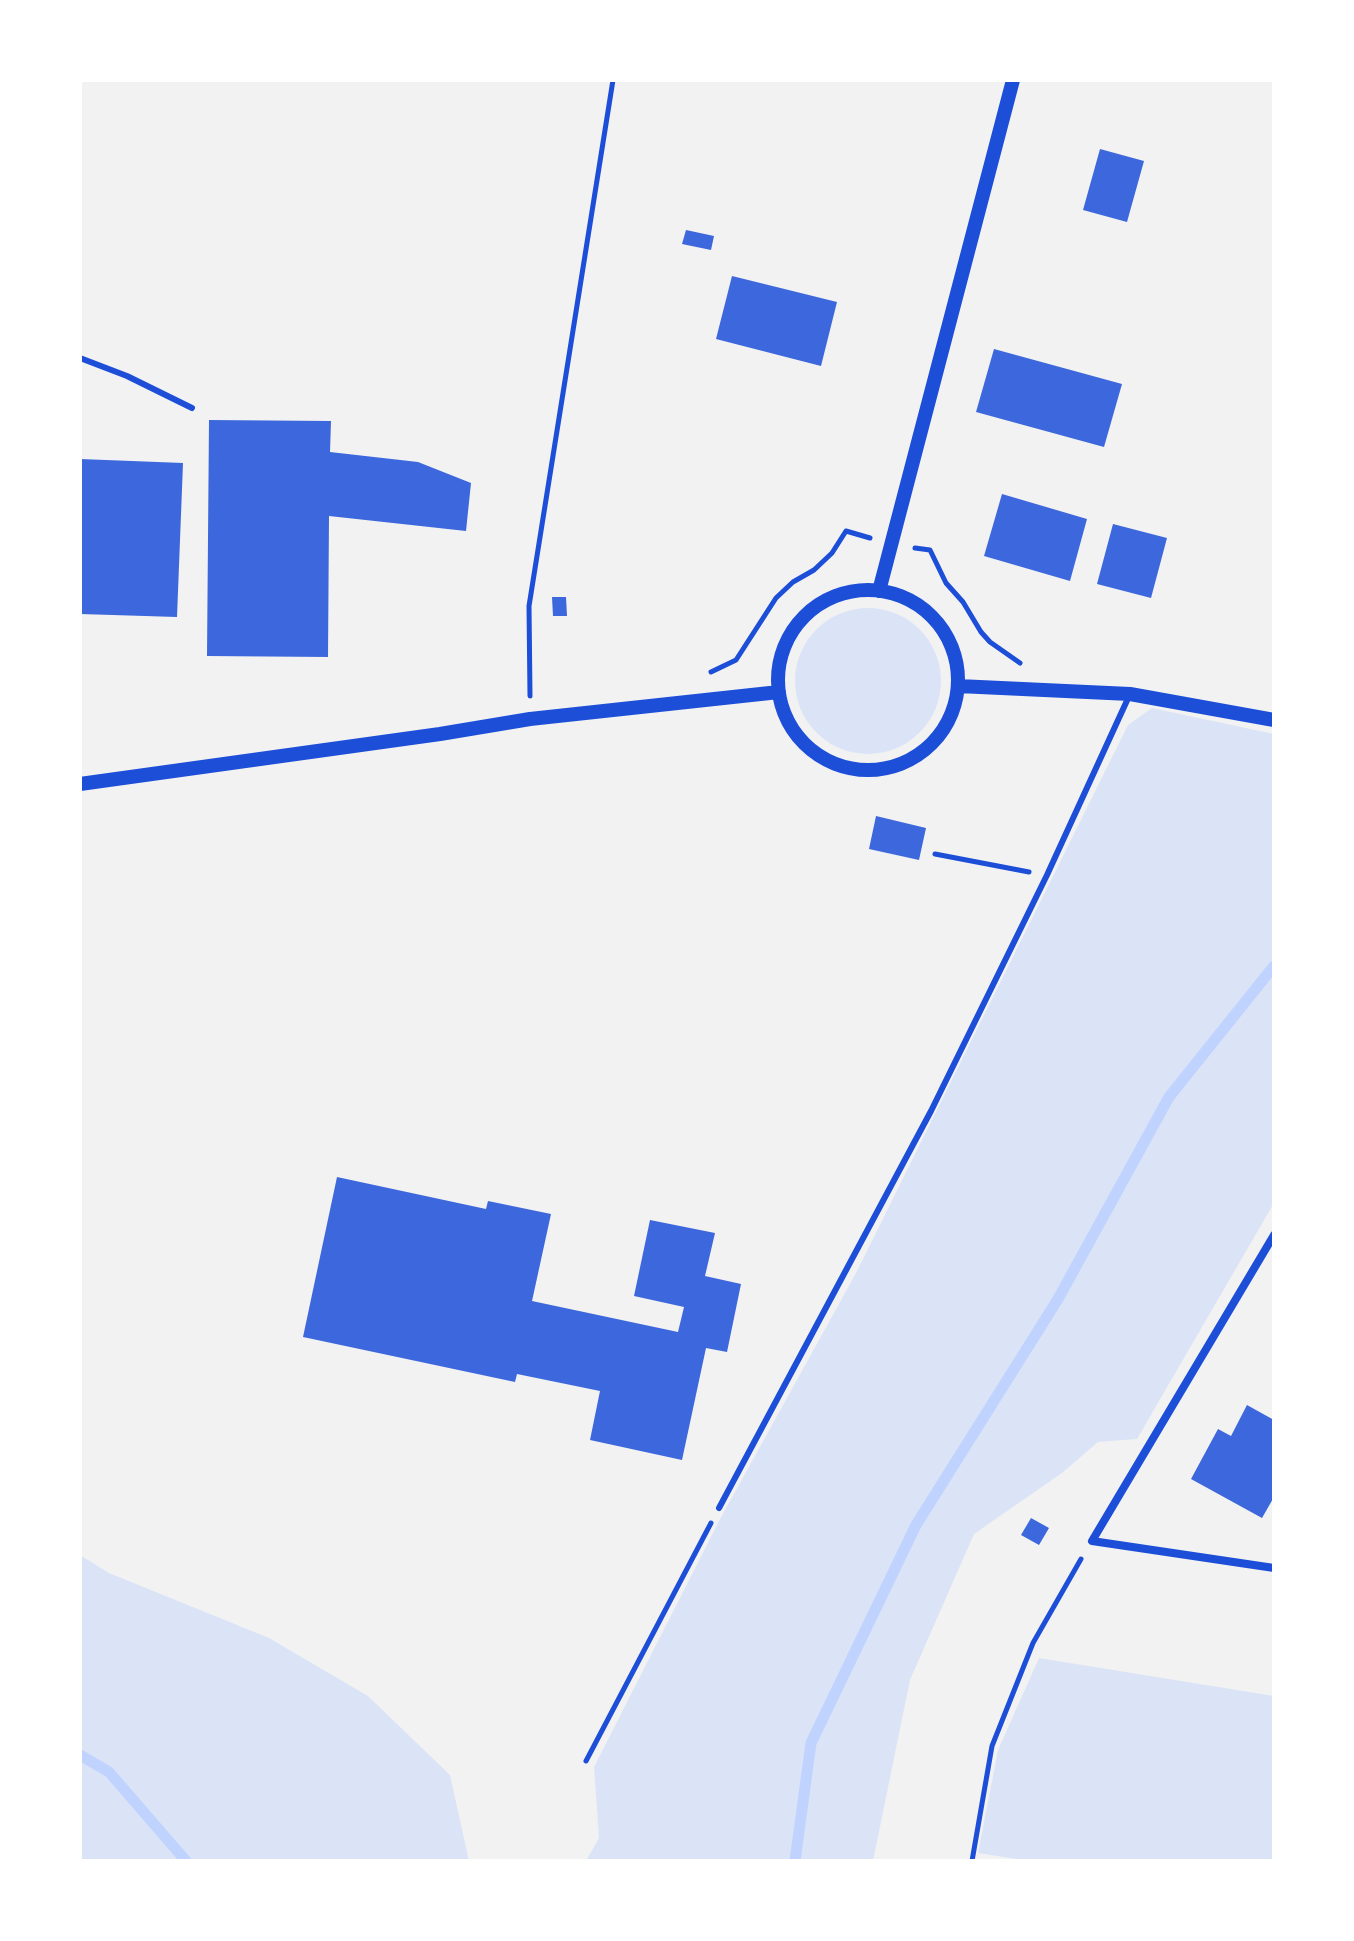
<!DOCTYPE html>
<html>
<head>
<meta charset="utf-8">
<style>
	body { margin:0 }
	#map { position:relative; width:1354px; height:1941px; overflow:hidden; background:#f2f2f2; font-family:Spectral,serif }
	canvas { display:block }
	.frame { position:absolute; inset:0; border:82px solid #fff; pointer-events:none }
</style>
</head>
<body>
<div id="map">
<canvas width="1354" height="1941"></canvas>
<div class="frame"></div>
</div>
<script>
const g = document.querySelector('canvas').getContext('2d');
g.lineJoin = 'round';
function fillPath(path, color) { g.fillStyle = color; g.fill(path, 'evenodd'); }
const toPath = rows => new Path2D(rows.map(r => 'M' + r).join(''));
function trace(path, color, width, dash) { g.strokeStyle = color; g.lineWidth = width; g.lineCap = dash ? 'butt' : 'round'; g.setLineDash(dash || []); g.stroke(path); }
const green = toPath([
	'795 681a73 73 0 1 1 146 0a73 73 0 1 1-146 0Z',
	[1152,708,1274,734,1274,1203,1137,1439,1098,1442,1062,1473,974,1534,910,1680,873,1861,586,1861,599,1838,594,1767,719,1521,856,1273,1128,725],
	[80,1555,109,1573,269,1638,368,1696,450,1775,469,1861,80,1861],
	[1039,1658,1274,1696,1274,1861,1029,1861,978,1853,998,1750]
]);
const stream = toPath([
	[80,1755,109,1772,186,1861],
	[795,1861,811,1743,916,1525,1058,1299,1169,1097,1274,966]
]);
const building = toPath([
	[1100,149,1144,161,1127,222,1083,210],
	[686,230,714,236,711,250,682,244],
	[732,276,837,302,821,366,716,339],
	[994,349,1122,384,1104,447,976,412],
	[209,420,331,421,330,452,418,462,471,483,466,531,329,516,328,657,207,656],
	[80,459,183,463,177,617,80,614],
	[1002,494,1087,519,1070,581,984,556],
	[1113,524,1167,538,1151,598,1097,584],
	[552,597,566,597,567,616,553,616],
	[876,816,926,828,919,860,869,849],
	[337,1177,486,1209,488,1201,551,1214,532,1301,678,1332,684,1307,634,1296,650,1220,715,1233,705,1276,741,1284,727,1352,706,1348,682,1460,590,1440,600,1391,517,1374,515,1382,303,1337],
	[1247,1405,1274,1420,1274,1497,1262,1518,1191,1479,1218,1429,1231,1436],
	[1031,1518,1049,1528,1039,1545,1021,1535]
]);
const path = toPath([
	[915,548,930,550,946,583,963,602,981,632,990,642,1020,663],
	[711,672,736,660,776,598,793,582,814,570,832,553,846,531,870,538],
	[530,696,529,606,613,80],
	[935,854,1029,872],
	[586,1761,711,1523],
	[972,1861,992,1746,1033,1643,1081,1559]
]);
const service = toPath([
	[80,358,127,376,192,408],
	[719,1508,931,1111,1047,875,1130,694]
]);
const minor = toPath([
	[1274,1235,1092,1541,1274,1568]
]);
const tertiary = toPath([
	'778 680a90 90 0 1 1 180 0a90 90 0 1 1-180 0Z',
	[879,591,1013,80],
	[958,686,1130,694,1274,720],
	[80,784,440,734,530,719,779,692]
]);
fillPath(green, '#dbe4f7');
trace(stream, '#bfd3fe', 11);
fillPath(building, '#3d67dc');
trace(path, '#1d4ed8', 5);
trace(service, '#1d4ed8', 6);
trace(minor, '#1d4ed8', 8);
trace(tertiary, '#1d4ed8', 14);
</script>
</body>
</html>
